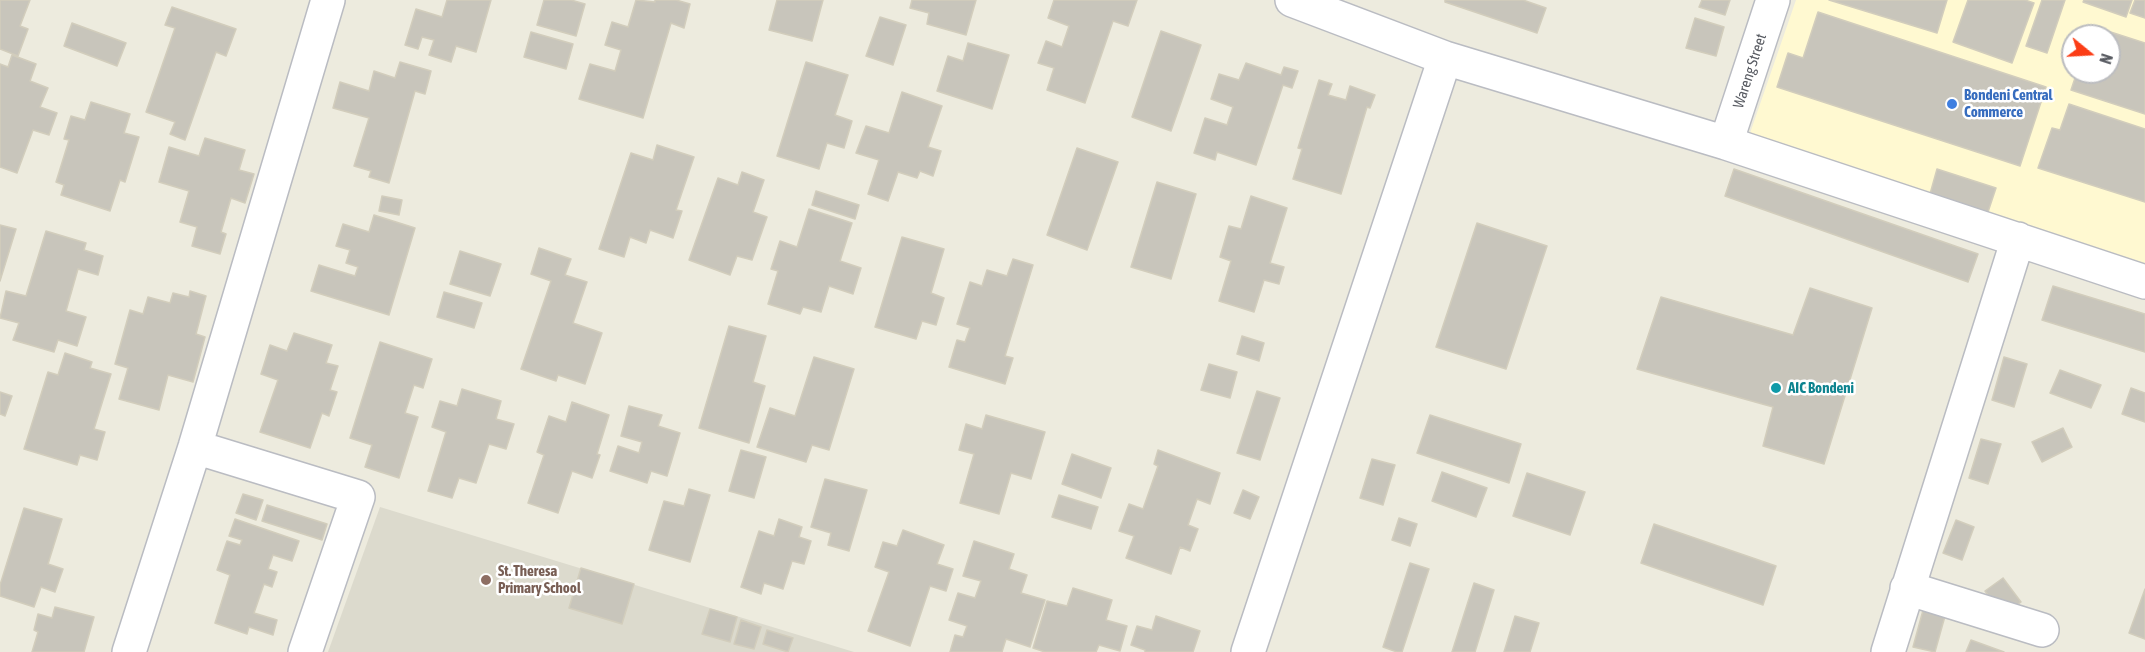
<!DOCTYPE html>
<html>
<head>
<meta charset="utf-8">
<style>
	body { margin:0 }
	#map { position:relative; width:2145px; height:652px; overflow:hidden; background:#edebde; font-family:"Asap Condensed",sans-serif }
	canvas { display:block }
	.north { position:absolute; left:2061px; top:24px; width:60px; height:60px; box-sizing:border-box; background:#fff; border:2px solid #bcbdc0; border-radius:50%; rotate:108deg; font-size:16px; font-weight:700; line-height:24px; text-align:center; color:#585b62 }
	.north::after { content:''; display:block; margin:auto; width:21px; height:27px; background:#fb3d16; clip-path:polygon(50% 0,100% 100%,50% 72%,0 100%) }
</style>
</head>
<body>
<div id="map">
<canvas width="2145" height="652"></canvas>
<div class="north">N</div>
</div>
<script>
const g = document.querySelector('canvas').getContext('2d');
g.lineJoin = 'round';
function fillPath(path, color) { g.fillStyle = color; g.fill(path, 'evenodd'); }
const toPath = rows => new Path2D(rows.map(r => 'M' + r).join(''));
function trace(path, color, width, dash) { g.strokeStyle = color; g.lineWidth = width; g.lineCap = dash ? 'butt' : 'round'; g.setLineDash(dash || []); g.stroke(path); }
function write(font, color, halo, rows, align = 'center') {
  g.font = font + ' "Asap Condensed",sans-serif'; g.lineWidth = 5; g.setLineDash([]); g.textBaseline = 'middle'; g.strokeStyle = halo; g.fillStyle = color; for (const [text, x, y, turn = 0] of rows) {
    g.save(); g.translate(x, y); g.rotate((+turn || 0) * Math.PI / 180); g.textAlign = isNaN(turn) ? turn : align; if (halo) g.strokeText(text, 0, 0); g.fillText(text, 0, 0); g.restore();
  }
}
const commercial = toPath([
	[1796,0,2145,0,2145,272,1749,136],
	[2073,36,2109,36,2109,72,2073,72]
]);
const education = toPath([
	[380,507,854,652,328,652]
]);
const building = toPath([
	[0,0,30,0,20,26,28,29,18,56,0,49,0,0],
	[447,0,491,0,476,52,456,46,451,62,429,55,434,40,422,37,418,49,405,45,416,9,442,17,447,0],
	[544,0,571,0,585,4,576,36,537,25,544,0],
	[636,0,655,2,655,0,676,0,690,4,684,28,671,23,643,118,579,99,590,64,615,71,621,50,605,45,612,22,628,27,636,0],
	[777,0,823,0,812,41,769,30,777,0],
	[912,0,976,0,966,35,927,24,929,13,910,8,912,0],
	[1054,0,1137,0,1128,26,1113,21,1085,103,1047,90,1054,68,1038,63,1046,41,1062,47,1069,26,1048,18,1054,0],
	[1445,0,1523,0,1546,8,1537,33,1445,2,1445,0],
	[1702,0,1730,0,1725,15,1699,7,1702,0],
	[1829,0,1947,0,1937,33,1829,0],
	[1968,0,2025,0,2034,3,2012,63,1953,42,1968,0],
	[2042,0,2065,0,2047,53,2026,46,2042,0],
	[2084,0,2132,0,2126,17,2083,2,2084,0],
	[2135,0,2145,0,2145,18,2130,13,2135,0],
	[172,7,236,29,226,56,216,52,185,140,170,134,175,122,146,112,175,28,165,25,172,7],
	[1818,12,2046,87,2020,166,1777,87,1788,53,1803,58,1818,12],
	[880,17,906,25,893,65,866,56,880,17],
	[1695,18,1724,27,1716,56,1686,48,1695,18],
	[72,23,126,43,117,66,64,46,72,23],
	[2092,26,2145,43,2145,114,2071,90,2077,72,2109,72,2109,36,2089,36,2092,26],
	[1161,31,1201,45,1171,131,1132,117,1161,31],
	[531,32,573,44,566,69,524,57,531,32],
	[968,43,1009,55,992,109,937,91,948,56,963,61,968,43],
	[12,55,36,64,30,81,48,88,40,107,57,113,49,135,33,130,17,173,0,167,0,64,8,67,12,55],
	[400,62,431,71,425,94,415,91,389,183,369,177,371,171,354,166,369,118,333,108,340,82,369,91,374,71,395,78,400,62],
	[806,62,848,75,835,115,852,121,844,148,827,143,819,169,777,156,806,62],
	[1246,63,1281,75,1284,67,1298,71,1292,88,1283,85,1256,165,1217,152,1215,160,1194,153,1205,118,1227,125,1233,107,1211,99,1219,74,1239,80,1246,63],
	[1319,80,1332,84,1328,95,1346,100,1350,86,1375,95,1370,108,1367,107,1341,194,1293,179,1302,149,1298,148,1319,80],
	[902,92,942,106,928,147,941,151,933,176,920,171,917,178,898,172,888,201,868,194,879,160,856,153,866,126,889,133,902,92],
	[91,102,130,114,124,133,139,137,125,182,120,180,110,211,61,195,64,185,56,182,69,140,64,139,71,116,85,120,91,102],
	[2069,104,2145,129,2145,202,2038,168,2052,128,2060,130,2069,104],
	[205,138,245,150,239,170,254,174,245,203,231,198,221,232,226,234,220,254,192,246,197,227,180,222,189,191,159,182,169,147,199,156,205,138],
	[657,145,694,157,676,210,682,211,673,238,650,230,646,243,630,237,624,257,599,249,631,153,653,160,657,145],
	[1077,148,1118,162,1087,250,1047,235,1077,148],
	[1734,169,1978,254,1968,282,1725,196,1734,169],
	[1937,169,1996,188,1988,212,1930,194,1937,169],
	[742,172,764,180,753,212,767,217,752,260,737,256,730,275,689,260,718,178,738,185,742,172],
	[1157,182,1196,194,1171,279,1131,267,1157,182],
	[816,191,859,205,855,219,812,205,816,191],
	[382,196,402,200,399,215,379,211,382,196],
	[1251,196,1287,208,1270,263,1284,267,1279,284,1264,280,1254,312,1219,301,1231,261,1220,257,1229,226,1241,229,1251,196],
	[809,209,852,223,840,261,861,268,853,294,829,286,821,312,803,307,800,314,768,304,778,271,771,269,780,241,797,247,809,209],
	[374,215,415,228,389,315,311,291,319,265,355,276,358,267,346,263,350,250,336,246,343,224,369,232,374,215],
	[1477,223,1547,246,1506,369,1436,347,1477,223],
	[0,225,16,229,0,281,0,225],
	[46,231,86,243,84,250,103,256,98,275,78,269,66,311,86,317,77,346,58,340,54,352,13,340,19,323,0,318,6,291,26,296,46,231],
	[902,237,944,249,931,293,944,298,936,325,922,321,916,339,875,327,902,237],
	[539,248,571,259,565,275,587,282,573,323,602,333,585,384,558,375,556,381,521,369,551,281,531,274,539,248],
	[460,251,501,264,490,296,450,284,460,251],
	[1013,259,1033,265,1005,356,1013,358,1005,384,949,367,957,340,965,342,970,328,957,324,970,282,982,286,987,270,1007,276,1013,259],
	[2053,286,2145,314,2145,352,2042,320,2053,286],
	[1810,288,1872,308,1824,464,1763,446,1773,407,1637,369,1661,297,1793,335,1810,288],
	[190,291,206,296,196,334,205,337,193,382,168,375,159,410,119,399,128,368,115,364,130,310,143,314,148,297,170,303,173,293,189,297,190,291],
	[444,292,482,303,474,328,437,317,444,292],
	[729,326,766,336,753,382,765,386,749,443,699,428,729,326],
	[294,333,332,345,326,363,338,366,330,390,337,392,329,416,322,413,310,448,260,432,278,380,261,374,270,345,287,351,294,333],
	[1242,336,1264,343,1259,361,1237,354,1242,336],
	[380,342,432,359,423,388,414,385,405,413,418,417,399,478,365,467,372,445,350,438,380,342],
	[65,353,92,362,90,368,111,374,94,429,105,432,97,460,80,455,77,465,24,449,48,372,58,375,65,353],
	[814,357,854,369,829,450,812,445,806,462,757,447,770,408,795,416,814,357],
	[2004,357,2027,364,2014,407,1992,400,2004,357],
	[1209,364,1237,372,1230,398,1201,390,1209,364],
	[2060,370,2101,385,2091,408,2050,393,2060,370],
	[2131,388,2145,393,2145,422,2122,414,2131,388],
	[462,389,501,401,496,419,514,424,506,449,489,444,476,483,459,478,452,498,428,491,446,432,432,427,440,401,457,406,462,389],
	[1257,391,1280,398,1260,460,1237,453,1257,391],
	[0,392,12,396,5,416,0,414,0,392],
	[572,402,609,415,597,454,600,455,592,478,572,471,558,513,528,503,544,455,537,452,549,416,566,422,572,402],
	[629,406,662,415,658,426,680,433,667,476,651,471,647,483,610,471,618,446,639,453,642,442,621,436,629,406],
	[986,415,1045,432,1031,479,1011,473,999,514,960,503,974,454,959,450,966,424,982,429,986,415],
	[1430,415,1521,444,1509,483,1417,453,1430,415],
	[2063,428,2072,447,2042,462,2032,442,2063,428],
	[1981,439,2001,444,1988,484,1969,478,1981,439],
	[741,450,766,457,754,498,729,491,741,450],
	[1158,450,1220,473,1210,504,1197,499,1188,525,1198,529,1190,551,1180,547,1171,574,1126,558,1134,536,1119,531,1129,504,1143,509,1158,466,1154,464,1158,450],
	[1072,454,1111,468,1101,498,1062,484,1072,454],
	[1372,459,1395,465,1383,505,1360,498,1372,459],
	[1442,472,1487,488,1476,517,1432,501,1442,472],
	[1527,473,1585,492,1570,535,1513,516,1527,473],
	[825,479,867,490,849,551,828,545,831,533,811,527,825,479],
	[689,489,710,495,690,562,649,550,664,501,684,506,689,489],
	[1243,490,1259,497,1250,519,1234,513,1243,490],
	[243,494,263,500,256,520,236,513,243,494],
	[1059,495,1098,507,1091,529,1052,517,1059,495],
	[267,505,327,524,322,540,262,521,267,505],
	[24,508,62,519,48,564,63,569,55,592,41,587,34,607,0,596,0,585,24,508],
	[1399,518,1417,524,1410,546,1392,540,1399,518],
	[235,519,299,541,292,561,273,555,268,569,277,572,272,587,264,584,254,613,277,620,273,635,249,627,247,634,215,623,230,575,217,570,227,541,240,545,242,540,229,536,235,519],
	[779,519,802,527,799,537,811,541,804,564,792,561,783,589,764,583,761,594,741,587,759,531,774,536,779,519],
	[1956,520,1974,527,1962,560,1943,553,1956,520],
	[1654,524,1776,566,1763,605,1641,563,1654,524],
	[903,530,944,545,937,564,953,569,946,591,930,586,910,646,868,631,889,572,875,567,883,542,897,546,903,530],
	[974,541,1014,554,1009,569,1027,575,1021,593,1045,600,1030,647,1006,639,1002,652,950,652,955,635,963,637,967,626,949,620,958,593,975,598,981,581,963,576,974,541],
	[1410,563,1429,569,1402,652,1397,652,1383,647,1410,563],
	[581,568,634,584,622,624,569,608,581,568],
	[2003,578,2021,602,2003,616,1985,591,2003,578],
	[1474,583,1494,590,1475,652,1452,652,1474,583],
	[1073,588,1112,600,1106,620,1127,626,1120,651,1099,645,1096,652,1045,652,1033,648,1047,601,1067,606,1073,588],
	[2145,589,2145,639,2129,633,2145,589],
	[1925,603,1947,609,1935,652,1913,647,1925,603],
	[55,607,94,617,84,652,32,652,38,632,34,630,38,614,52,618,55,607],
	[710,609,737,617,730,642,702,634,710,609],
	[1156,616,1200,631,1193,652,1145,652,1145,650,1131,645,1137,626,1152,630,1156,616],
	[1515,616,1539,623,1530,652,1504,652,1515,616],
	[741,620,761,627,754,649,734,644,741,620],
	[767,630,793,638,788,652,763,644,767,630],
	[1971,640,2004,652,1966,652,1971,640]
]);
const minor = toPath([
	[1292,0,1445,58,1726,143,2145,282],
	[1726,143,1773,0],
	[195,447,358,497,305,652],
	[1907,588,2042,630],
	[129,652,195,447,328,0],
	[1248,652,1445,58],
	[1888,652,2018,239]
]);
const markers = [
	[1952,104,6,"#3f7fe0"],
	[1776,388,6,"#0f9aa8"],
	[486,580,6,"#8d6e63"]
];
const streetNames = [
	["Wareng Street",1750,71,-72]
];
const shopNames = [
	["Bondeni Central",1964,95],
	["Commerce",1964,112]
];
const cultureNames = [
	["AIC Bondeni",1788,388]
];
const educationNames = [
	["St. Theresa",498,571],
	["Primary School",498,588]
];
fillPath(commercial, '#fff9d1');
fillPath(education, '#dcdacd');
fillPath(building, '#c8c5bb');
trace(building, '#d2cdbc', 1.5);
trace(minor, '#babcc2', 36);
trace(minor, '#fff', 33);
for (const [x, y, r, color] of markers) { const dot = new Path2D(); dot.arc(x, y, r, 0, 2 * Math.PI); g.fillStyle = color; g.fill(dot); trace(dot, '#fff', 2); }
write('15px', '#585b62', '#fff', streetNames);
write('bold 15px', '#366cbe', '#fff', shopNames, 'left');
write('bold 15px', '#0d838f', '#fff', cultureNames, 'left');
write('bold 15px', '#785e54', '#fff', educationNames, 'left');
</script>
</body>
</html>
